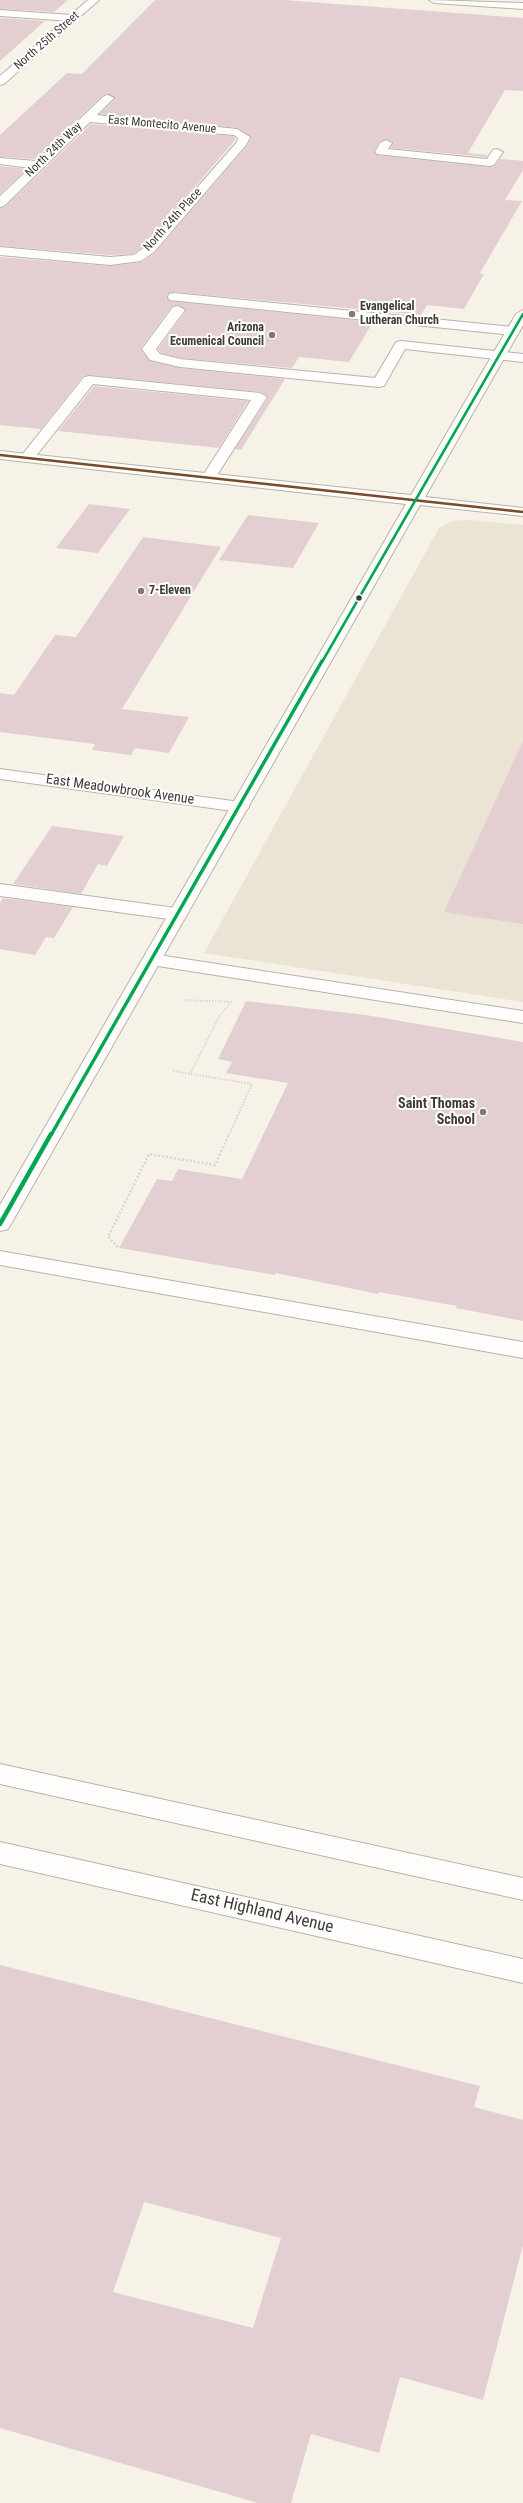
<!DOCTYPE html>
<html>
<head>
<meta charset="utf-8">
<style>
	body { margin:0 }
	canvas { display:block; background:#f7f2e7 }
</style>
</head>
<body>
<canvas width="523" height="2503"></canvas>
<script>
const g = document.querySelector('canvas').getContext('2d');
g.lineJoin = 'round';
function fillPath(path, color) { g.fillStyle = color; g.fill(path, 'evenodd'); }
const toPath = rows => new Path2D(rows.map(r => 'M' + r).join(''));
function trace(path, color, width, dash) { g.strokeStyle = color; g.lineWidth = width; g.lineCap = dash ? 'butt' : 'round'; g.setLineDash(dash || []); g.stroke(path); }
function write(font, color, halo, rows, align = 'center') {
  g.font = font + ' "Roboto Condensed",sans-serif'; g.lineWidth = 4; g.setLineDash([]); g.textBaseline = 'middle'; g.strokeStyle = halo; g.fillStyle = color; for (const [text, x, y, turn = 0] of rows) {
    g.save(); g.translate(x, y); g.rotate((+turn || 0) * Math.PI / 180); g.textAlign = isNaN(turn) ? turn : align; if (halo) g.strokeText(text, 0, 0); g.fillText(text, 0, 0); g.restore();
  }
}
const education = toPath([
	[469,520,523,525,523,1002,204,953,439,528,452,521]
]);
const building = toPath([
	[0,0,68,0,54,12,0,9],
	[155,0,284,0,523,18,523,91,505,90,468,153,488,155,486,157,391,148,393,143,387,139,379,142,374,151,377,155,490,167,495,166,500,159,523,161,523,170,505,200,522,201,480,273,484,274,464,309,427,305,421,315,174,292,168,294,169,301,373,322,349,362,299,357,292,368,180,358,161,353,158,349,186,311,179,305,172,306,141,348,150,361,180,368,285,379,241,450,235,449,268,398,261,392,89,375,83,376,41,429,0,425,0,257,110,266,142,262,155,253,247,146,251,138,237,128,100,114,115,99,108,94,103,95,35,159,0,157,0,135,67,73,82,74],
	[0,18,45,21,0,61],
	[91,124,233,136,236,139,145,245,133,254,110,255,0,246,0,208,5,207],
	[0,166,27,169,0,194],
	[94,386,248,401,219,448,58,431],
	[89,504,130,509,98,553,56,548],
	[248,515,319,523,293,568,219,560],
	[143,537,221,547,122,709,189,717,169,753,135,748,131,755,92,750,95,744,0,732,0,693,14,695,55,635,76,637],
	[523,741,523,924,444,912],
	[52,826,124,836,107,866,98,864,81,894,13,884],
	[3,898,73,907,54,938,46,937,35,955,0,949,0,903],
	[246,1001,366,1015,523,1042,523,1321,456,1308,457,1306,379,1292,378,1294,276,1273,275,1275,119,1248,157,1179,172,1181,178,1169,242,1179,288,1083,226,1073,232,1062,218,1059],
	[0,1965,480,2086,474,2107,523,2120,523,2245,483,2400,400,2377,379,2453,311,2434,291,2503,258,2503,0,2428],
	[144,2202,281,2238,253,2328,113,2292]
]);
const pathFar1 = toPath([
	[185,1000,231,1002,219,1017,190,1074],
	[173,1071,252,1084,229,1135]
]);
const path = toPath([
	[118,1247,108,1237,149,1154,215,1165,229,1134]
]);
const lane = toPath([
	[0,10,71,15,76,18,71,21,0,16,0,10],
	[108,95,114,98,97,115,237,129,250,137,246,145,154,252,141,261,110,265,0,255,0,247,110,257,134,255,146,246,237,142,238,138,234,135,90,122,4,206,0,207,0,196,30,168,0,164,0,158,36,161,104,96,108,95],
	[174,293,513,327,520,331,513,335,169,300,168,297,169,294,174,293],
	[178,306,185,310,156,349,160,354,180,359,375,378,396,342,401,341,523,354,523,362,405,349,384,386,379,387,180,367,150,360,142,349,173,307,178,306],
	[89,376,260,393,267,397,214,480,209,481,202,477,251,400,93,384,32,461,22,461,20,458,22,455,84,377,89,376],
	[0,884,176,908,183,910,185,914,183,918,176,920,0,896,0,884],
	[152,954,523,1011,523,1023,145,964,142,960,145,956,152,954],
	[0,1251,523,1342,523,1358,0,1265,0,1251]
]);
const street = toPath([
	[88,0,99,0,4,84,0,85,0,76,88,0],
	[429,0,523,3,523,9,434,3,429,0],
	[386,140,392,143,388,149,487,159,493,150,497,149,503,152,494,165,490,166,377,154,375,152,380,143,386,140],
	[0,769,240,802,246,803,249,807,246,811,240,812,0,779,0,769]
]);
const secondary = toPath([
	[523,310,523,325,425,497,523,508,523,516,420,505,11,1224,8,1229,0,1231,0,1205,406,504,0,459,0,451,411,495,516,314,523,310],
	[0,1764,523,1878,523,1900,0,1784,0,1764],
	[0,1842,523,1959,523,1983,0,1864,0,1842]
]);
const bus1 = toPath([
	[0,455,523,512]
]);
const bus2Far2 = toPath([
	[322,662,523,314]
]);
const bus2Far1 = toPath([
	[51,1135,322,661]
]);
const bus2 = toPath([
	[0,1224,51,1134]
]);
const markers = [
	[352,314,4,"#7f7b72"],
	[272,335,4,"#7f7b72"],
	[141,591,4,"#7f7b72"],
	[359,598,3.5,"#3e3b33"],
	[483,1112,4,"#7f7b72"]
];
const farStreetnames = [
	["North 25th Street",47,41,-41],
	["East Montecito Avenue",162,125,5],
	["North 24th Way",54,150,-44],
	["North 24th Place",173,220,-48]
];
const farPoinames = [
	["Evangelical",360,307],
	["Lutheran Church",360,321],
	["Arizona",264,328,"right"],
	["Ecumenical Council",264,342,"right"],
	["7-Eleven",149,591]
];
const streetNames = [
	["East Meadowbrook Avenue",120,790,8]
];
const poiNames = [
	["Saint Thomas",475,1104],
	["School",475,1120]
];
const nearStreetnames = [
	["East Highland Avenue",262,1912,13]
];
fillPath(education, '#ebe3d4');
fillPath(building, '#e3cfd2');
trace(lane, '#b7b3aa', 2);
trace(street, '#b7b3aa', 2);
trace(secondary, '#b7b3aa', 2);
trace(pathFar1, '#d8d7d3', 2, [1.5, 1.5]);
trace(path, '#d8d7d3', 2.5, [2, 2]);
fillPath(lane, '#fefdfb');
fillPath(street, '#fefdfb');
fillPath(secondary, '#fefdfb');
trace(bus1, '#7a4b2a', 2.5);
trace(bus2Far2, '#00a651', 2.5);
trace(bus2Far1, '#00a651', 3.5);
trace(bus2, '#00a651', 4.5);
for (const [x, y, r, color] of markers) { const dot = new Path2D(); dot.arc(x, y, r, 0, 2 * Math.PI); g.fillStyle = color; g.fill(dot); trace(dot, '#fff', 1.5); }
write('12px', '#3e3b33', '#fff', farStreetnames);
write('bold 12px', '#3e3b33', '#fff', farPoinames, 'left');
write('14px', '#3e3b33', '#fff', streetNames);
write('bold 14px', '#3e3b33', '#fff', poiNames, 'right');
write('17px', '#3e3b33', '#fff', nearStreetnames);
</script>
</body>
</html>
